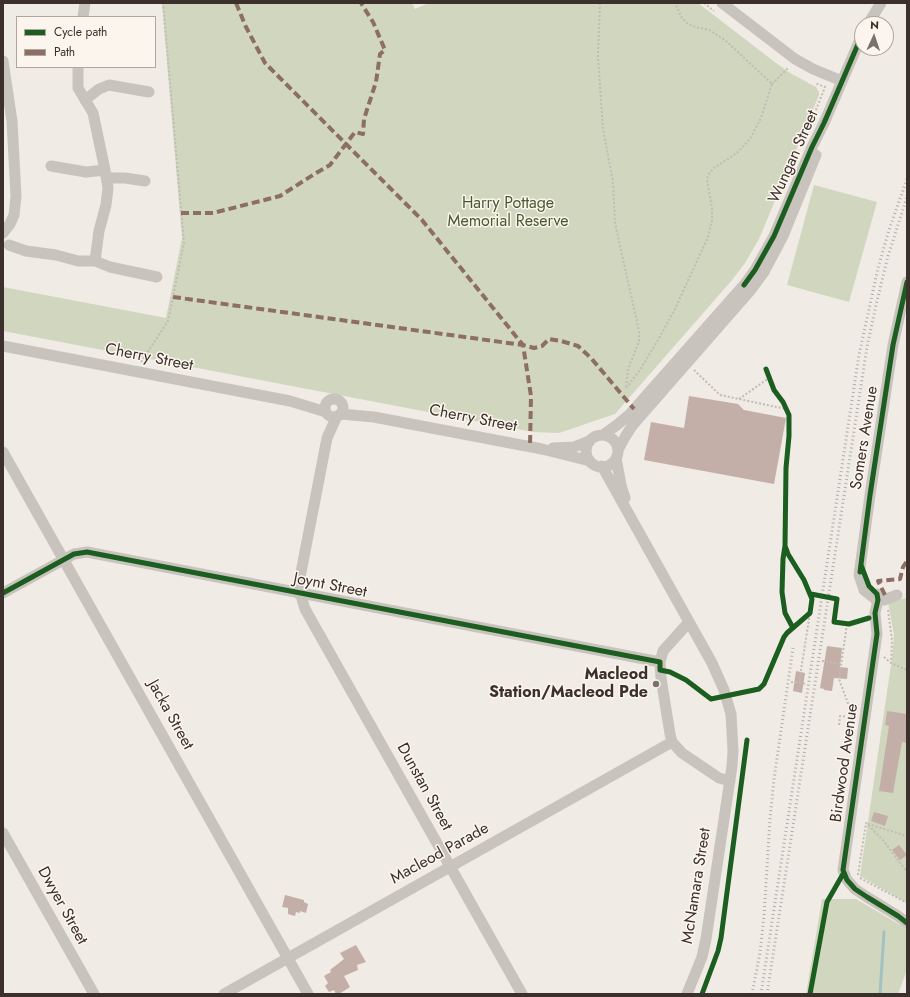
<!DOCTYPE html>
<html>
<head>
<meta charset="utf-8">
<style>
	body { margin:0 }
	#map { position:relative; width:910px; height:997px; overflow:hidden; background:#f0ebe5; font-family:Jost,sans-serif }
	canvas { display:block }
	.frame { position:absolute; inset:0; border:4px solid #3b302b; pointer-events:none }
	.legend { position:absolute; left:16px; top:16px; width:140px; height:52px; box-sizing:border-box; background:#fbf5ee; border:1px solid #aea6a0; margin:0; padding:5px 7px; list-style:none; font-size:12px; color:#3b302b }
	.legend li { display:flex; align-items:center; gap:8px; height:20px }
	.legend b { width:20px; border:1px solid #aea6a0 }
	.north { position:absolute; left:854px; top:16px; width:40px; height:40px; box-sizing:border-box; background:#fbf5ee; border:1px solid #aea6a0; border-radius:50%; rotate:3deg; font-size:11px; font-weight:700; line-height:16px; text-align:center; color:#3b302b }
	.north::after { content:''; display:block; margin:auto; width:14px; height:18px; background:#7a716c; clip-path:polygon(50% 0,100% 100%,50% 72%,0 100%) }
</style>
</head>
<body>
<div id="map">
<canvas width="910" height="997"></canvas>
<div class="frame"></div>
<ul class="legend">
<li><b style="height:5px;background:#1b5e20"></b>Cycle path</li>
<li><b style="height:5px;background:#8d6e63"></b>Path</li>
</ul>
<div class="north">N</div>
</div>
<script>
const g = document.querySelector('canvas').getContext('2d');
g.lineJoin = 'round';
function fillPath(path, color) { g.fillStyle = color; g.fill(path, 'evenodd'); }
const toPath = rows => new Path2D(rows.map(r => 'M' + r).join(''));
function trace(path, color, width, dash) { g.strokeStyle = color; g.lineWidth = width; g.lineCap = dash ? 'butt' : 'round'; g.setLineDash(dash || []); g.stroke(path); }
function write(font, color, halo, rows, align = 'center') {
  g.font = font + ' Jost,sans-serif'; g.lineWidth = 3; g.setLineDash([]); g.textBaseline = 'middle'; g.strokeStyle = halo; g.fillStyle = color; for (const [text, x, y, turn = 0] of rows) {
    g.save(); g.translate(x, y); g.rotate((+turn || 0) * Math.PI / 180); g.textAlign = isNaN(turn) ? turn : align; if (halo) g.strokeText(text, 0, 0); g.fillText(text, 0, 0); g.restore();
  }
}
const green = toPath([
	[162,3,412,3,415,9,429,3,698,3,776,63,790,73,816,87,819,92,819,95,759,239,745,263,732,280,615,414,559,433,533,432,3,331,3,287,166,318,182,238],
	[814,185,877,202,849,302,787,285],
	[907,598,907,903,860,876,892,658,894,635,888,602],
	[822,899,856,899,907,929,907,970,898,994,806,994]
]);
const stream = toPath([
	[880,994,884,932]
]);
const building = toPath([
	[689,396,738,404,744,410,786,418,774,484,644,460,651,422,684,428],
	[827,646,842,648,840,667,848,668,847,679,834,678,832,691,824,690,824,689,820,688],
	[796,671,805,673,802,693,793,691],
	[887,711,907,714,907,743,902,742,893,793,879,791,889,726,885,725],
	[874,812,888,816,885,826,871,821],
	[899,845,907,855,900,860,892,850],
	[285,895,304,900,304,902,308,904,306,913,300,911,300,913,296,912,295,916,288,914,288,908,282,907],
	[356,945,366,962,357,965,358,970,344,976,350,987,339,994,336,994,334,990,329,992,325,986,328,983,324,976,331,972,330,970,344,959,340,953]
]);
const path = toPath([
	[600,3,598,56,603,129,613,182,615,223,639,331,639,342,628,369,626,387],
	[704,3,714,11],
	[772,84,789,67],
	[810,125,825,87,815,83],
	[141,362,168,321,184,243,163,3],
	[694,370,720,395,786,409],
	[626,388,640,370,658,340,674,311,708,237,712,220,712,209,707,179,708,175,714,168,737,153,750,139,761,118,772,84,725,40,709,30,692,26,687,23,682,18,675,3],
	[739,399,769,378],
	[888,610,892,640,891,663],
	[884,657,891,663,907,670],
	[822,661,841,664],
	[791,682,806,684],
	[799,683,810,613],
	[839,725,840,716,853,717,839,679,847,624],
	[868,824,907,836],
	[858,875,866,823,883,840,907,872],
	[860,878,907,903]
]);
const minor = toPath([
	[722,3,795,59,813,69,842,81],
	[83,17,85,3],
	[868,24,881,3],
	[3,61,12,121,16,196,14,215,10,224,3,233],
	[78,67,78,88,93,113,105,170,108,188,106,205,99,231,95,261],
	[85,100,99,89,109,85,149,92],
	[51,166,86,172,105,170],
	[107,178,125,178,145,181],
	[9,245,26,251,56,255,78,261,95,261,110,267,157,277],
	[3,346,290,401,326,412],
	'325 408a9 9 0 1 1 18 0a9 9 0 1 1-18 0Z',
	[340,414,374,417,542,449,590,461],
	[603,435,617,425,630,414,744,285,755,270,774,236,812,147,824,123,862,35],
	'586 451a16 16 0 1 1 32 0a16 16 0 1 1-32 0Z',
	[553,448,574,447,589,441],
	[618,450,625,437,632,426,750,291,764,272,783,236,816,155],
	[3,452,308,994],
	[616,458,621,485,625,498],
	[602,466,712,663,724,690,731,714,733,751,732,766,706,939,702,957,687,994],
	[3,593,74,554,87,552,660,662],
	[297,593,327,438,337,416],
	[303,594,302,599,305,609,522,994],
	[877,594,878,600,875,613,877,634,843,870,847,880,855,889,867,897,898,916,907,923],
	[897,595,884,600,874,598,864,590,859,575,870,495,893,345,907,282],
	[689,622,663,651,660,662,661,678,670,734,672,742,682,753,719,778,730,781],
	[3,833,94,994],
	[224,994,672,742]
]);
const rail = toPath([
	[752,994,760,953,764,916,770,819,774,779,793,648],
	[761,994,859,355,878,268,889,230,907,179],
	[767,994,867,347,877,301,888,256,907,197]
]);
const quiet = toPath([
	[236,3,246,27,265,63,422,220,523,345,531,396,530,446],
	[181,213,213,213,280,196,316,173,330,165,355,132,363,134,364,119,376,82,380,54,385,50,373,22,361,3],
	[173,297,523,345,534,348,542,346,549,339,561,341,578,346,591,358,634,409],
	[885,595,878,581,900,579,903,567,907,561]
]);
const cycleway = toPath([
	[744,285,755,270,774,236,812,147,824,123,862,35],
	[785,546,783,559,782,592,785,613,793,628],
	[861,565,869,586,877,594,878,600,875,613,877,634,843,870,847,880,855,889,867,897,898,916,907,923],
	[860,572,870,495,893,345,907,282],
	[3,593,74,554,87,552,660,662,660,670,670,672,686,680,711,699,759,689,764,684,784,637,787,633,810,613,812,599,804,580,788,554,785,546,786,468,789,436,789,415,783,402,774,390,766,369],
	[811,594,837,599,834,622,849,624,869,618],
	[702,994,718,951,721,938,747,740],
	[810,994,827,902,843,874]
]);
const markers = [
	[656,684,4,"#7a716c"]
];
const streetNames = [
	["Wungan Street",794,157,-66],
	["Cherry Street",149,358,11],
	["Cherry Street",473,419,11],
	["Somers Avenue",865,438,-81],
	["Joynt Street",330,586,11],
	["Jacka Street",170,715,61],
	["Birdwood Avenue",845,763,-82],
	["Dunstan Street",424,787,61],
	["Macleod Parade",440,854,-29],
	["McNamara Street",697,886,-81],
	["Dwyer Street",62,906,61]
];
const parkNames = [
	["Harry Pottage",508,204],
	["Memorial Reserve",508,222]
];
const poiNames = [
	["Macleod",648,675],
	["Station/Macleod Pde",648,693]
];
fillPath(green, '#d1d6bf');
trace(stream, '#a1c2c1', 3);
fillPath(building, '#c3afa7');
trace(path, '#c2bbb6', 2, [2, 2]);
trace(minor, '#c9c3be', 11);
trace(rail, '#b1aca8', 3, [1, 3]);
trace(quiet, '#8d6e63', 4, [8, 4]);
trace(cycleway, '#1b5e20', 5);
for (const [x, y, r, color] of markers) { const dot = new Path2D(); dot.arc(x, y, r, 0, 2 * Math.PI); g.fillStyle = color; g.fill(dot); trace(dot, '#fbf5ee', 1.5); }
write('16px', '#3b302b', '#fbf5ee', streetNames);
write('16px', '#4a5a2e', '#fbf5ee', parkNames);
write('bold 16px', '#3b302b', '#fbf5ee', poiNames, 'right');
</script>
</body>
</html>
